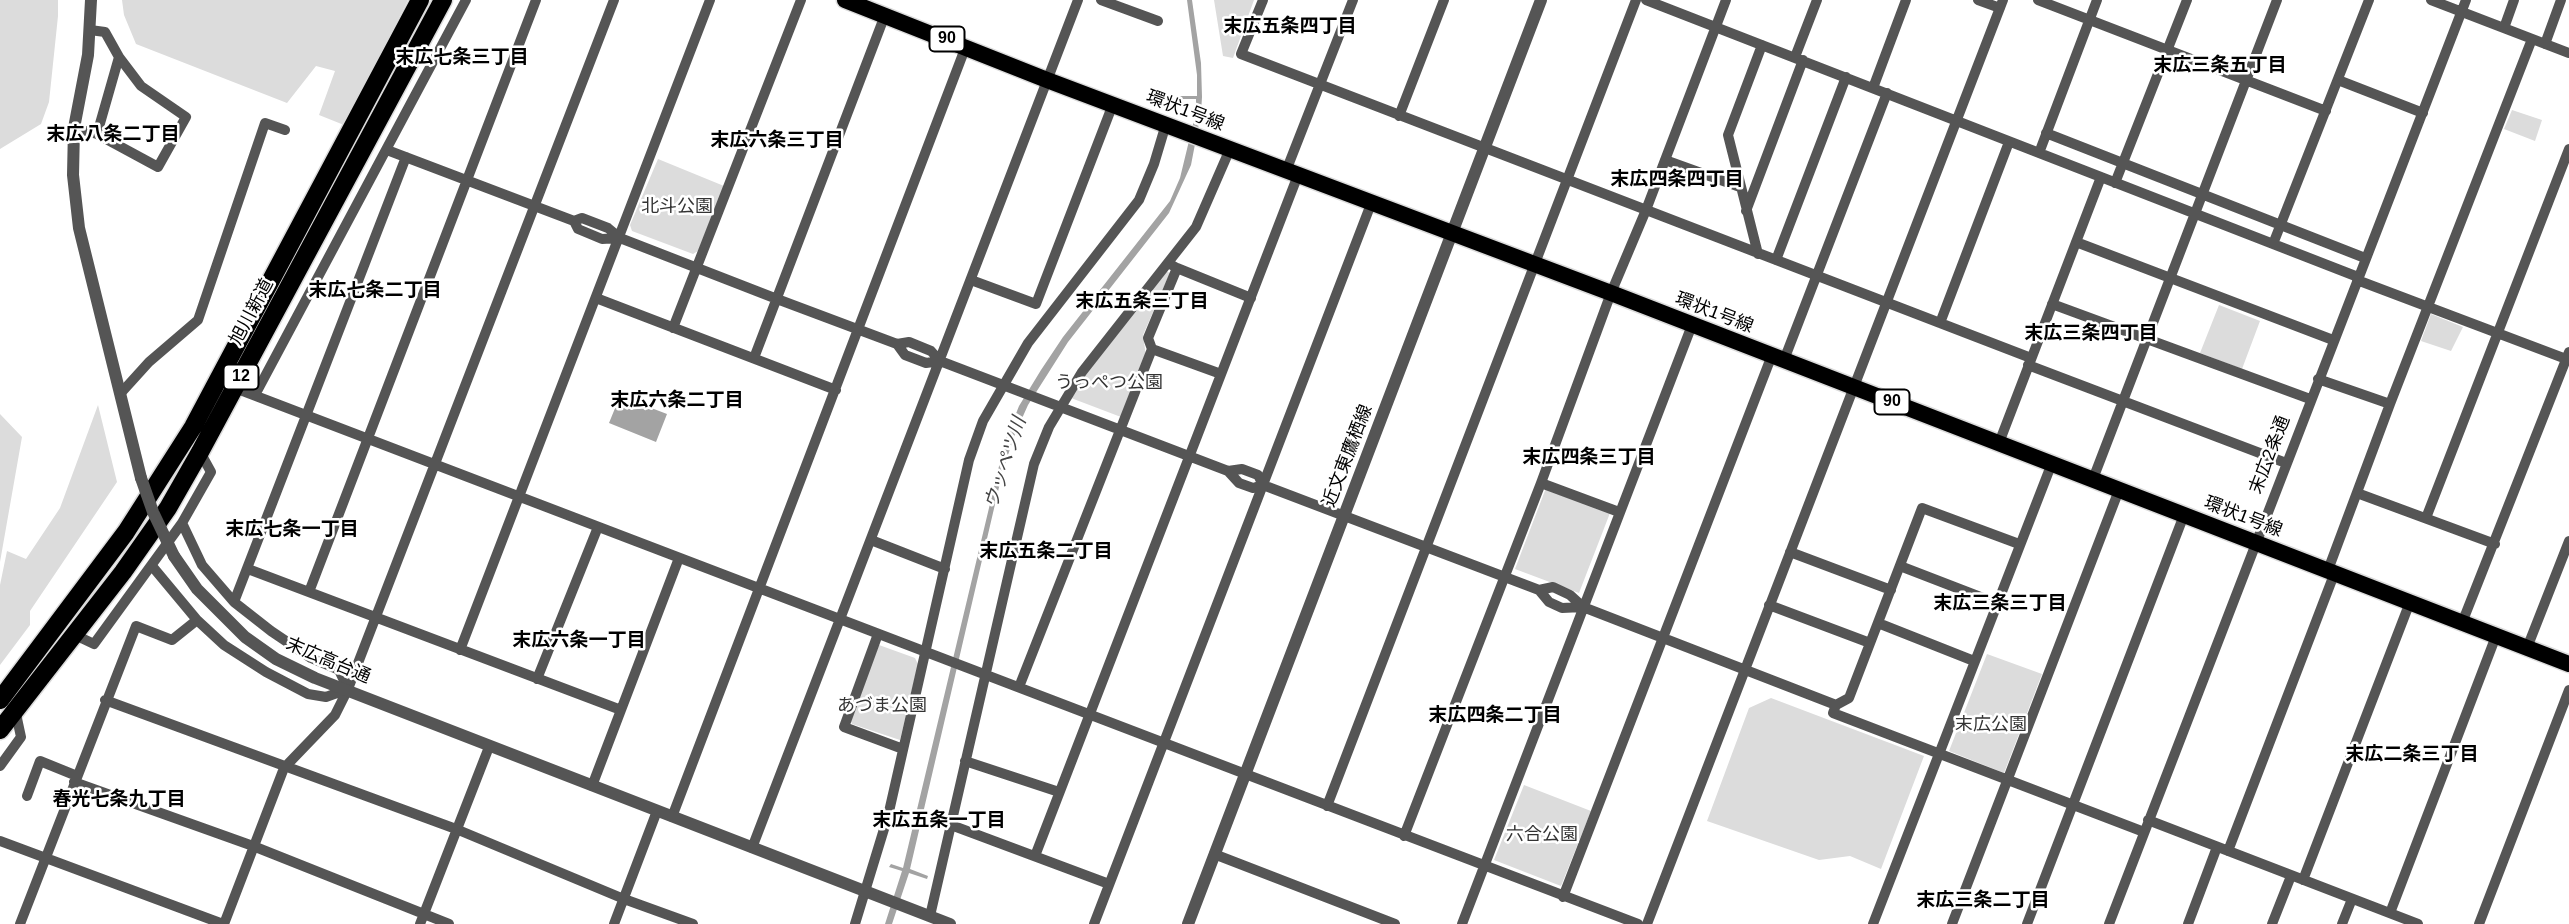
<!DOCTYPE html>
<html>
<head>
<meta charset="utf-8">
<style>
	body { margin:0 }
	canvas { display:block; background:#fff }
</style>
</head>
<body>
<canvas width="2569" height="924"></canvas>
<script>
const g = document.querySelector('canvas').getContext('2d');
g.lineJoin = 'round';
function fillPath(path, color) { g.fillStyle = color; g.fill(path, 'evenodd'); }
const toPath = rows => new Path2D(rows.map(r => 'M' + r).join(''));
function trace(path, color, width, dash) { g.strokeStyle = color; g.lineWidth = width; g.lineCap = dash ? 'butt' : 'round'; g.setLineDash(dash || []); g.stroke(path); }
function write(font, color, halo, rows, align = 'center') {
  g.font = font + ' Helvetica,"Noto Sans JP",sans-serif'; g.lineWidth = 5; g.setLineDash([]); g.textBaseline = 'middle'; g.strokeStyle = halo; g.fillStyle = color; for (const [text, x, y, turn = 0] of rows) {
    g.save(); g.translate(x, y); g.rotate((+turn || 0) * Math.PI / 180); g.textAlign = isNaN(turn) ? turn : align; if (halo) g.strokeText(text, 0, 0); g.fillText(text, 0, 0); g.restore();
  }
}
const green = toPath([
	[0,0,58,0,58,16,49,102,41,124,0,149],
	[122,0,408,0,344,125,319,115,335,71,316,66,287,103,136,44,124,15],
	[1214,0,1254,0,1233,58,1223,56],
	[2512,110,2542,120,2535,141,2504,129],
	[658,159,724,186,698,251,693,254,632,231,630,225],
	[1166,271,1170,273,1143,335,1146,356,1121,417,1071,398,1088,371],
	[2219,305,2260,321,2242,369,2200,353],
	[2431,314,2463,327,2451,351,2421,341],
	[98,405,117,482,30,611,30,625,0,665,0,585,7,551,26,559,60,508],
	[0,414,22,437,0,562],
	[1546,488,1610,513,1579,593,1515,569],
	[879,645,915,658,918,664,900,740,852,724,850,719],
	[1987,654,2042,674,2004,773,1949,751],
	[1771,698,1924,756,1881,869,1850,856,1819,860,1707,821,1749,708],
	[1524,785,1591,811,1561,886,1494,860]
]);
const water = toPath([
	[1187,0,1192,0,1201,63,1202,97,1201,113,1191,165,1169,213,1068,342,1028,405,1015,434,1003,470,910,869,928,876,927,879,909,873,892,924,885,924,902,871,889,867,891,864,903,868,1005,441,1019,406,1041,370,1063,337,1170,201,1180,178,1196,112,1196,99,1180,99,1180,96,1197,96,1197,75],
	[620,396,667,414,656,442,609,423]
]);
const minor = toPath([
	[1101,0,1158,21],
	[1263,0,1241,54,2031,358],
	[1646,0,2358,277],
	[1978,0,2000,8],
	[2038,0,2326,111],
	[2431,0,2569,53],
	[2504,28,2514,0],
	[2545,44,2561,0],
	[1795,57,1817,0],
	[2338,80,2423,113],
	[1873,88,1906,0],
	[1399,116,1444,0],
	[74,128,97,134,158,167,186,117,141,86,119,57,105,32,90,30],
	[2046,133,2365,258],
	[97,134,119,57],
	[387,150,574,221,578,229,602,239,620,238],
	[2039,153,2097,0],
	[1665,160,1740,187],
	[1286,171,1353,0],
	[2115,183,2187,0],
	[1746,211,1803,60],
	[574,221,582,218,608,228,620,238,777,299,897,344,909,342,931,351,940,361,926,363,905,355,897,344],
	[2076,242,2333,340],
	[2273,244,2369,0],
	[1758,254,1728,135,1762,45],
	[1776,260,1846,77],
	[1168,263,1177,268,1148,338,1152,349,1221,374],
	[1177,268,1251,298],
	[971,280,1036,304,1113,104],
	[2357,280,2569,360],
	[596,298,836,390],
	[2052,304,2310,399],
	[1940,323,2009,142],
	[673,328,801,0],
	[754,358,885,15],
	[1784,360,1887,93],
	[940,361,1228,471,1242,469,1258,475,1263,485],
	[2028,365,2286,463],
	[2318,379,2390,404],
	[235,388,1638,924],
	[120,394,149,362,198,320,265,123,285,130],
	[255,395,466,0],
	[1999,443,2101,177],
	[1228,471,1239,483,1253,488,1263,485,1539,590,1549,602,1562,608,1583,607],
	[2093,479,2277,0],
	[1541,483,1619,512],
	[2357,493,2495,544],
	[2426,518,2569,149],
	[182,523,202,565,234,602,271,631,311,658,339,670,348,689],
	[871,540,945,569],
	[1790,552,1891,590],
	[152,566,197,620,224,645,266,672,308,694,326,697,348,689],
	[1900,566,1996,603],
	[248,569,621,710],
	[2328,570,2390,404,2532,39],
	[1539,590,1553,587,1570,595,1583,607,1836,705,1849,698,1922,508,2019,544],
	[309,592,536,0],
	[234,602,406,157],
	[1769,605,1870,643],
	[1878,623,1974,661],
	[2462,623,2569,352],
	[73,634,94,644,182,523,211,472,200,452],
	[878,634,844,727,903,749],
	[2527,648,2569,541],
	[460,650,710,0],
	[537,679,598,527],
	[1019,687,1152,349],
	[105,700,456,829,624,899,693,924],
	[1836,705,1833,713,2144,832],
	[965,761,1059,792],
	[0,766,21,737,15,709],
	[74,782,253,846,449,924],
	[592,786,679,558],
	[27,796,40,761,77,776],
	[1327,806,1636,0],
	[672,817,966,46],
	[2148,820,2418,924],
	[951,825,1109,884],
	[1404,836,1541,483,1611,293,1646,210,1726,0],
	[0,841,223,924],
	[752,848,1078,0],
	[2228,851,2335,572],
	[1214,854,1395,924],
	[1035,856,1298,175],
	[2303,880,2410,602],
	[1563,897,1772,355],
	[2390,913,2496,636],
	[930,916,1034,464,1049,427,1082,372,1196,227,1230,149],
	[20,924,136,626,172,640,197,620],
	[224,924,284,768,335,715,348,689,614,0],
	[420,924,489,747],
	[614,924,657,811],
	[855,924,888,816,969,460,983,421,1028,343,1139,200,1154,164,1166,124],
	[1094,924,1371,204],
	[1462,924,1692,325],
	[1647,924,2003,0],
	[1873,924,2052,463],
	[1952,924,2119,490],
	[2027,924,2184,515],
	[2109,924,2466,0],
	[2188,924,2217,847],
	[2272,924,2291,876],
	[2342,924,2352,899],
	[2479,924,2569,690]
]);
const tertiary = toPath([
	[91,0,88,55,74,128,73,175,79,228,141,478],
	[174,556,197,589,245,637,276,659,315,678,950,924],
	[1188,924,1541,0]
]);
const primary = toPath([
	[845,0,1047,80,1611,293,2569,664]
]);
const trunk = toPath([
	[0,700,126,532,193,427,420,0],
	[0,730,123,572,168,508,200,452,443,0]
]);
const tertiaryBridge = toPath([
	[141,478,153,512,174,556]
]);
const shields = [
	[947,39,35],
	[241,377,35],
	[1892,402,35]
];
const shieldNames = [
	["90",947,39],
	["12",241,377],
	["90",1892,402]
];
const streetNames = [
	["環状1号線",1185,111,21],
	["旭川新道",252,312,-62],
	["環状1号線",1714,313,21],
	["末広2条通",2270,455,-69],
	["近文東鷹栖線",1348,456,-69],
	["環状1号線",2243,517,21],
	["末広高台通",328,661,23]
];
const parkNames = [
	["北斗公園",677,207],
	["うっぺつ公園",1109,383],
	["あづま公園",882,706],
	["末広公園",1991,725],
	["六合公園",1542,835]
];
const neighbourhoodNames = [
	["末広五条四丁目",1290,27],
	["末広七条三丁目",462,58],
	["末広三条五丁目",2220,66],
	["末広八条二丁目",113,135],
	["末広六条三丁目",777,141],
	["末広四条四丁目",1677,180],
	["末広七条二丁目",375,291],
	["末広五条三丁目",1142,302],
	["末広三条四丁目",2091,334],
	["末広六条二丁目",677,401],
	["末広四条三丁目",1589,458],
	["末広七条一丁目",292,530],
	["末広五条二丁目",1046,552],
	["末広三条三丁目",2000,604],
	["末広六条一丁目",579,641],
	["末広四条二丁目",1495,716],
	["末広二条三丁目",2412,755],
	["春光七条九丁目",119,800],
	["末広五条一丁目",939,821],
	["末広三条二丁目",1983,901]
];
const waterNames = [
	["ウッペツ川",1006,463,-72]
];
fillPath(green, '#dcdcdc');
fillPath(water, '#a3a3a3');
trace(primary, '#dbdbdb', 19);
trace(trunk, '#dbdbdb', 21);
trace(minor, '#555', 10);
trace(tertiary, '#555', 12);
trace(primary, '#000', 16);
trace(trunk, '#000', 18);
trace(tertiaryBridge, '#555', 12);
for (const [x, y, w] of shields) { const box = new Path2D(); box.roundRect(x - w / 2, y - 12.5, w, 25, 5); g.fillStyle = '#fff'; g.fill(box); trace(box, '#000', 2); }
write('bold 16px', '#000', null, shieldNames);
write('18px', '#000', '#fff', streetNames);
write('18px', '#333', '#fff', parkNames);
write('bold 19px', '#000', '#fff', neighbourhoodNames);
write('italic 19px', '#444', '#fff', waterNames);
</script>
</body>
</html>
